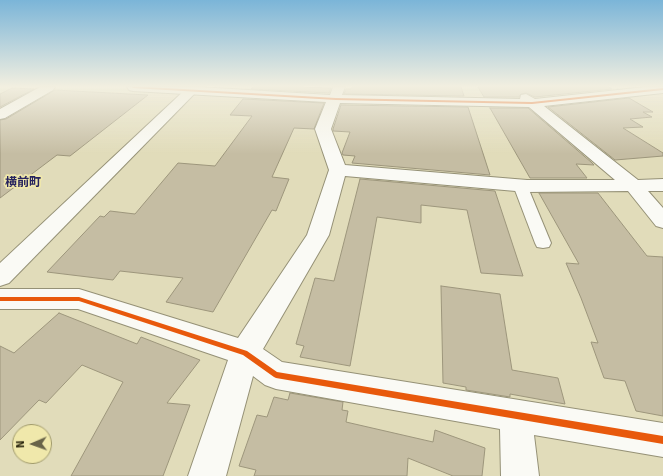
<!DOCTYPE html>
<html>
<head>
<meta charset="utf-8">
<style>
	body { margin:0 }
	#map { position:relative; width:663px; height:476px; overflow:hidden; background:#e1dcba; font-family:Signika,sans-serif }
	canvas { display:block }
	.north { position:absolute; left:12px; top:424px; width:40px; height:40px; box-sizing:border-box; background:#f0e8ab; border:1px solid #a09a6b; border-radius:50%; rotate:268deg; font-size:11px; font-weight:700; line-height:16px; text-align:center; color:#28240c }
	.north::after { content:''; display:block; margin:auto; width:14px; height:18px; background:#696449; clip-path:polygon(50% 0,100% 100%,50% 72%,0 100%) }
</style>
</head>
<body>
<div id="map">
<canvas width="663" height="476"></canvas>
<div class="north">N</div>
</div>
<script>
const g = document.querySelector('canvas').getContext('2d');
g.lineJoin = 'round';
function fillPath(path, color) { g.fillStyle = color; g.fill(path, 'evenodd'); }
const toPath = rows => new Path2D(rows.map(r => 'M' + r).join(''));
function trace(path, color, width, dash) { g.strokeStyle = color; g.lineWidth = width; g.lineCap = dash ? 'butt' : 'round'; g.setLineDash(dash || []); g.stroke(path); }
function write(font, color, halo, rows, align = 'center') {
  g.font = font + ' Signika,"Noto Sans JP",sans-serif'; g.lineWidth = 3.5; g.setLineDash([]); g.textBaseline = 'middle'; g.strokeStyle = halo; g.fillStyle = color; for (const [text, x, y, turn = 0] of rows) {
    g.save(); g.translate(x, y); g.rotate((+turn || 0) * Math.PI / 180); g.textAlign = isNaN(turn) ? turn : align; if (halo) g.strokeText(text, 0, 0); g.fillText(text, 0, 0); g.restore();
  }
}
const building = toPath([
	[253,87,304,87,331,88,329,93,251,89,253,87],
	[352,87,461,87,464,96,344,94,346,89,351,89,352,87],
	[478,87,609,87,612,89,535,97,526,93,521,94,519,97,484,97,478,87],
	[12,88,34,89,0,107,0,94,12,88],
	[55,90,148,95,70,156,57,155,0,198,0,120,6,119,55,90],
	[629,98,653,112,643,112,652,117,630,119,643,127,623,128,663,153,663,156,615,160,548,107,629,98],
	[243,99,324,103,314,129,294,128,272,177,289,179,276,211,272,210,213,312,166,302,183,278,120,271,113,280,47,272,100,216,104,217,110,211,135,214,178,163,215,166,252,116,230,115,243,99],
	[341,105,468,107,490,175,352,163,355,156,343,155,342,153,350,132,333,131,333,129,341,105],
	[490,108,528,108,591,162,594,165,576,164,587,178,530,178,490,108],
	[360,179,495,191,523,276,481,273,467,210,421,205,421,223,377,217,350,366,300,357,304,346,296,344,315,278,334,281,360,179],
	[539,193,598,193,647,256,663,257,663,416,636,411,625,381,604,378,591,342,598,343,581,298,566,263,579,264,539,193],
	[441,286,500,294,512,370,558,378,565,404,510,394,510,397,466,390,466,387,443,383,441,286],
	[59,313,137,344,141,337,200,360,167,403,190,405,163,476,71,476,123,382,82,365,46,403,39,400,0,440,0,346,14,353,59,313],
	[290,393,343,402,342,410,348,411,346,422,433,442,435,430,485,448,482,476,453,476,408,458,407,476,254,476,256,470,239,466,257,415,267,417,274,397,288,400,290,393]
]);
const service = toPath([
	[520,181,525,182,527,185,551,243,549,247,543,248,537,247,535,243,513,185,515,182,520,181]
]);
const minor = toPath([
	[40,87,55,87,53,90,5,118,0,119,0,109,40,87],
	[127,87,199,87,330,95,333,87,345,87,342,95,520,99,521,95,526,94,535,99,645,87,663,87,663,93,544,106,638,180,663,179,663,191,648,191,663,208,663,228,656,226,628,191,527,192,345,176,329,235,263,349,282,362,663,423,663,457,534,435,539,476,501,476,500,429,276,389,265,385,253,376,226,476,188,476,228,360,78,309,0,309,0,289,79,289,238,338,307,235,329,170,315,129,326,102,133,91,129,90,127,87],
	[340,103,529,107,615,180,527,180,345,165,331,129,340,103]
]);
const tertiary = toPath([
	[188,87,201,87,9,283,0,286,0,263,188,87]
]);
const cycleway = toPath([
	[132,87,149,87,336,98,532,102,663,88,663,90,532,104,336,100,133,88,132,87],
	[0,297,79,297,247,351,277,372,663,436,663,444,276,378,274,377,243,355,79,301,0,301,0,297]
]);
const quarterNames = [
	["横前町",23,183]
];
fillPath(building, '#c5bda3');
trace(building, '#9d967c', 1);
trace(service, '#959176', 2);
trace(minor, '#959176', 2);
trace(tertiary, '#959176', 2);
fillPath(service, '#fafaf5');
fillPath(minor, '#fafaf5');
fillPath(tertiary, '#fafaf5');
fillPath(cycleway, '#e8590c');
const sky = g.createLinearGradient(0, 0, 0, 154);
sky.addColorStop(0, '#7bb5d8');
sky.addColorStop(0.56, '#f2efe0');
sky.addColorStop(1, '#f2efe000');
g.fillStyle = sky;
g.fillRect(0, 0, 663, 154);
write('bold 12px', '#27245e', '#f0e8ab', quarterNames);
</script>
</body>
</html>
